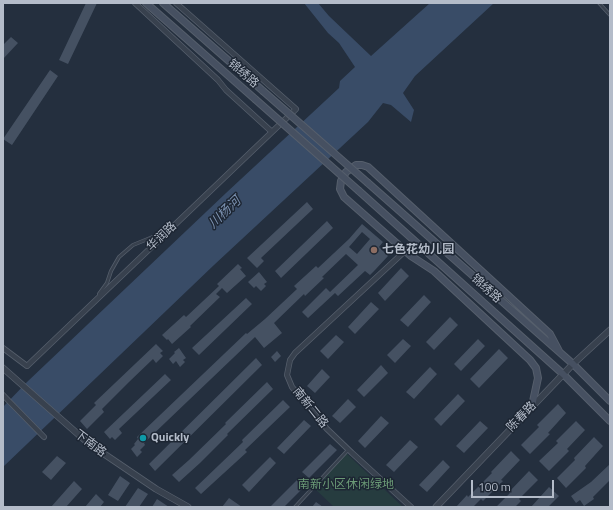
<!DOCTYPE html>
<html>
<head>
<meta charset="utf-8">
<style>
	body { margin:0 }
	#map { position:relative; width:613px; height:510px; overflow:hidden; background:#242f3e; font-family:"Titillium Web",sans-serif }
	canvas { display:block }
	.frame { position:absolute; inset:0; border:4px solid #b4bcc9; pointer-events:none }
	.scale { position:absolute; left:471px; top:480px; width:83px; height:18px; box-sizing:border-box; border:2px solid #b4bcc9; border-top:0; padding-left:5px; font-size:12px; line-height:14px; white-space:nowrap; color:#b4bcc9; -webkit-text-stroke:3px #1d2633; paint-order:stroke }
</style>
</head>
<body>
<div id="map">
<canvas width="613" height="510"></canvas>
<div class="frame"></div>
<div class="scale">100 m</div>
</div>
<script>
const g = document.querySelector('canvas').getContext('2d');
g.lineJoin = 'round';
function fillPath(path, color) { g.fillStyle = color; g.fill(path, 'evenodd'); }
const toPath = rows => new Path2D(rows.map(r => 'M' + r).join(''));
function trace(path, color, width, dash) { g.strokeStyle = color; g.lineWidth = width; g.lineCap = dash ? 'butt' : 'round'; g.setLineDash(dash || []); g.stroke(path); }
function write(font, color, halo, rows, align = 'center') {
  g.font = font + ' "Titillium Web","Noto Sans SC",sans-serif'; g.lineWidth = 3; g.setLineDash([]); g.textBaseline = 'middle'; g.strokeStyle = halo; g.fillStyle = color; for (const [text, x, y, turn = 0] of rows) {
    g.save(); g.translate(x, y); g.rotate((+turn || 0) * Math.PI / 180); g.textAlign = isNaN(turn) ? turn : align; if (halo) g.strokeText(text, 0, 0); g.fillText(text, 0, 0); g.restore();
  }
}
const green = toPath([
	[346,453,403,507,334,507,313,487]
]);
const water = toPath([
	[304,3,318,3,329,16,371,56,430,3,494,3,415,76,403,93,414,110,411,122,391,105,383,103,368,122,214,265,3,467,3,407,27,382,226,193,339,88,340,81,355,67,339,43,328,33]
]);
const building = toPath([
	[86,3,97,3,68,64,59,60],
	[11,37,18,43,3,59,3,45],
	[50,70,58,76,12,145,3,139],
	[307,202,313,209,261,258,264,261,257,268,247,258],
	[327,221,333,228,281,278,275,271],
	[362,224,383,242,379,247,388,256,375,270,370,275,365,271,338,296,335,293,308,318,302,312,326,288,330,292,358,265,346,254,322,277,324,278,305,296,304,294,274,323,282,333,264,348,255,337,144,443,145,445,140,450,142,452,137,457,131,449,135,445,134,444,138,439,137,437,246,333,247,334,265,319,297,289,294,286,316,266,318,268,349,239],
	[362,232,370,239,357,254,349,247],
	[238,264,242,268,240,269,246,276,227,293,222,288,216,294,220,297,190,326,191,327,172,344,168,339,167,340,162,335,184,315,186,317,219,286,217,284],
	[401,268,409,276,385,301,378,293],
	[259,272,267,282,264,284,266,286,261,291,256,286,254,288,248,282],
	[424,295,431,302,408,327,400,320],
	[246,298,252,304,199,355,192,348],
	[371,302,379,309,355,334,348,327],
	[450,317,458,325,434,350,426,342],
	[336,335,344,342,328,359,320,351],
	[403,339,411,346,395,363,387,355],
	[478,339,485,346,461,371,454,364],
	[156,344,163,351,160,353,163,356,156,363,153,359,129,382,102,409,104,412,87,429,80,421,96,405,94,403],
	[179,348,186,358,183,360,185,362,180,367,176,361,173,364,169,359,175,353,174,352],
	[499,349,508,358,479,388,470,379],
	[277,351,281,356,275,362,271,357],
	[256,358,262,365,155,471,149,464],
	[381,365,388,373,364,397,357,390],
	[430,367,437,374,414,399,406,392],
	[322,369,330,377,315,393,307,386],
	[165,374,171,380,119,429,122,433,115,440,112,437,110,439,104,432],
	[267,382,273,389,227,434,228,435,200,463,179,482,172,475,189,460,226,424,225,423],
	[458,394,465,401,441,426,434,419],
	[348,399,356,407,340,423,332,416],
	[283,400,290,407,245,450,247,452,201,494,195,488,243,442,242,440],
	[558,404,566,413,548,433,550,434,530,454,521,445,539,427,537,425],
	[381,416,389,423,365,448,358,441],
	[304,420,311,426,284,454,277,448],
	[480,421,488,428,464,453,456,446],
	[576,421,585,430,567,449,569,451,549,471,539,461,558,443,556,441],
	[594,437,603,446,585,466,586,468,566,488,557,478,575,460,574,458],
	[410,440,418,447,394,472,386,465],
	[330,444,337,450,309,478,302,472],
	[511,451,520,460,501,480,503,481,483,501,481,499,473,507,456,507,467,495,468,497,492,473,491,472],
	[57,456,66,463,51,480,42,472],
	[270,457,276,463,249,492,242,485],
	[443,460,450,467,427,492,419,485],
	[610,464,610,480,593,497,594,499,584,506,580,500,576,503,571,496,591,482],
	[529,471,538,480,519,499,521,501,515,507,496,507,510,493,509,492],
	[120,476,130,483,118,501,108,495],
	[297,480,304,487,284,507,270,507],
	[74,481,82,489,66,507,51,507],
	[549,487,559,496,548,507,531,507],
	[138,488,148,494,139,507,125,507],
	[96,494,104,502,100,507,85,507],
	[229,498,242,507,222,507],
	[157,499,169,507,152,507],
	[316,502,323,507,312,507]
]);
const service = toPath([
	[599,3,610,15],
	[99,294,107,283,111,271,119,257,133,245,165,232],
	[295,507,348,450]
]);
const minor = toPath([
	[135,3,218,80,226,90,272,132],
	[405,251,295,353,290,360,287,375,292,387,327,429,352,453,411,507],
	[3,348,27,366,296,109,176,3],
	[3,395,44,437]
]);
const tertiary = toPath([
	[3,368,88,443,156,489,188,507],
	[436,507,573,364,610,330]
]);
const secondary = toPath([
	[146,3,255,99],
	[163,3,263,91],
	[368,183,573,364,610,401],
	[359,191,563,374,610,421],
	[532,406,538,378,536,368,530,360,434,271,411,256,344,197,340,189,341,181,346,172,356,165,362,165,368,167,550,334,559,351]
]);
const secondaryBridge = toPath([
	[263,91,368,183],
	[255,99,359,191]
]);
const markers = [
	[374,250,4,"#8d6e63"],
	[143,438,4,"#0f9aa8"]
];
const streetNames = [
	["锦绣路",243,74,41],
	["华润路",162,237,-44],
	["锦绣路",486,289,42],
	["南新二路",310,408,51],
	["陈春路",522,417,-46],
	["下南路",90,444,37]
];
const poiNames = [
	["七色花幼儿园",382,250],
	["Quickly",151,438]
];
const parkNames = [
	["南新小区休闲绿地",346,485]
];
const waterNames = [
	["川杨河",225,213,-44]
];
fillPath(green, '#263c3f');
fillPath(water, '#394c67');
fillPath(building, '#455162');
trace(service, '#565f6c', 4);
trace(minor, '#565f6c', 6);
trace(tertiary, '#565f6c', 7);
trace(secondary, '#565f6c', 8);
trace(service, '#38414e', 2.5);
trace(minor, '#38414e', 4.5);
trace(tertiary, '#38414e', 5.5);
trace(secondary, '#465061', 6);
trace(secondaryBridge, '#565f6c', 8, []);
trace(secondaryBridge, '#465061', 6);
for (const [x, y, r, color] of markers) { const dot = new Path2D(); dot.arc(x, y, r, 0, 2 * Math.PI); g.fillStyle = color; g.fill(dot); trace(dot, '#1d2633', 1.5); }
write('12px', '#b4bcc9', '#1d2633', streetNames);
write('bold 12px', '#b4bcc9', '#1d2633', poiNames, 'left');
write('12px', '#6b9a76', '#1d2633', parkNames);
write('italic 13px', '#7c92b1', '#1d2633', waterNames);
</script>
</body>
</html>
